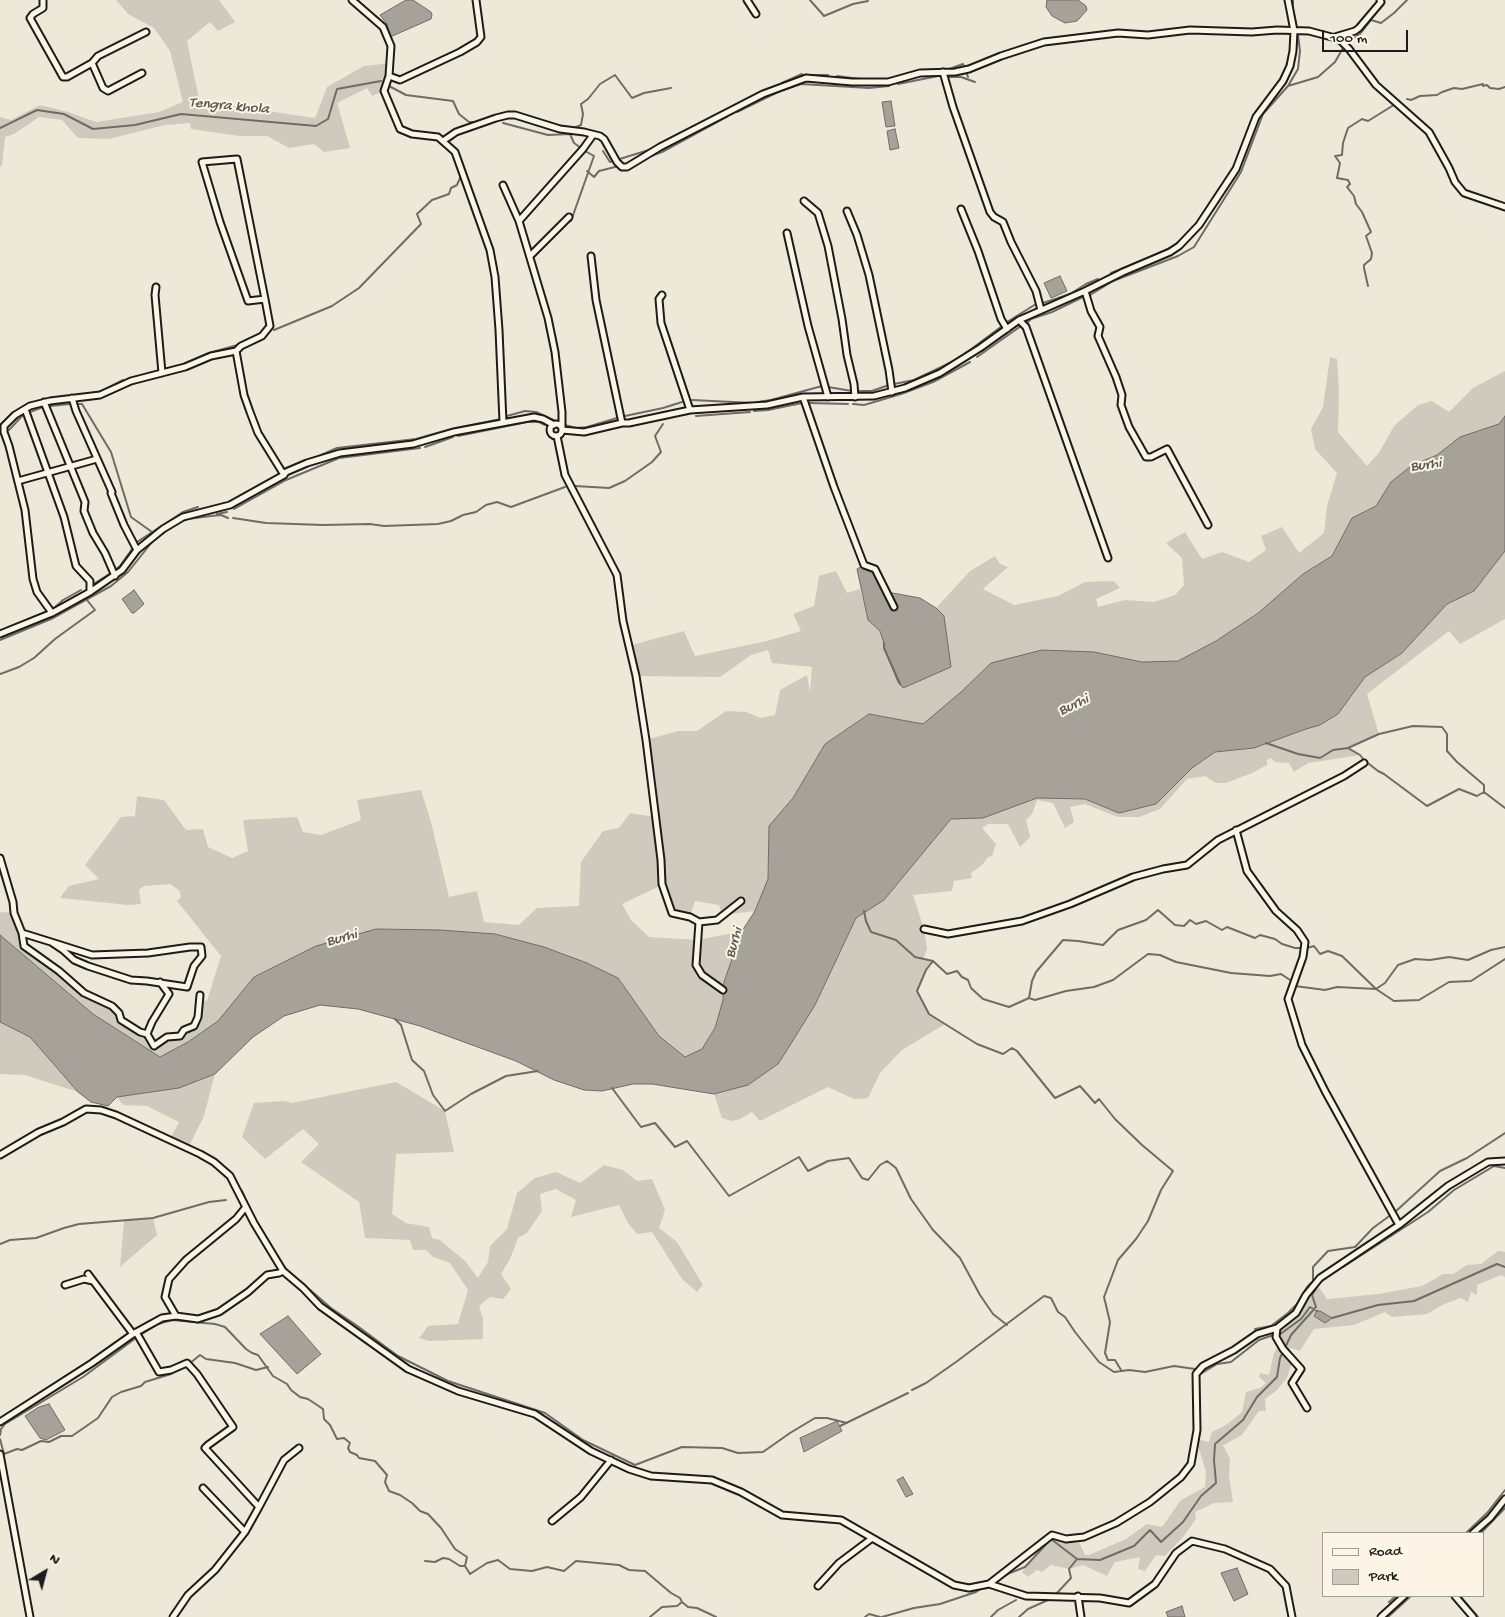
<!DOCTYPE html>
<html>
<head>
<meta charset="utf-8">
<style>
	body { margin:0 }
	#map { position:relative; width:1505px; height:1617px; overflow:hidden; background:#eee8d9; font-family:"Gochi Hand",sans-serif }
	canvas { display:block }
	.legend { position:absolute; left:1322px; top:1532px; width:162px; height:65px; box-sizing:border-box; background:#fcf5e5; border:1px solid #a29e95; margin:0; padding:6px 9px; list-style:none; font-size:15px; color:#1c1c1c }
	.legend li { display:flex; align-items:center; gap:10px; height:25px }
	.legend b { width:25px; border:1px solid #a29e95 }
	.north { position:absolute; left:20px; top:1547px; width:50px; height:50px; -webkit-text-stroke:4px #fcf5e5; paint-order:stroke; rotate:37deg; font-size:14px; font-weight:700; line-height:20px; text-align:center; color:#1c1c1c }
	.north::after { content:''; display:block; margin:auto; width:18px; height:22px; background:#1c1c1c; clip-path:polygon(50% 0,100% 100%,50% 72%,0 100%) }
	.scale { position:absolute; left:1322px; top:30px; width:86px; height:22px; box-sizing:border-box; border:2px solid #1c1c1c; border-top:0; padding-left:6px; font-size:15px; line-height:18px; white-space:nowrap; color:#1c1c1c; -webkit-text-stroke:4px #fcf5e5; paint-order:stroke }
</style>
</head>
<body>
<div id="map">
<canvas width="1505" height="1617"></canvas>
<ul class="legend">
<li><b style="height:6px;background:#fcf5e5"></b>Road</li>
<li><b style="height:14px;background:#cfcabd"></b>Park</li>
</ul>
<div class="north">N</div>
<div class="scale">100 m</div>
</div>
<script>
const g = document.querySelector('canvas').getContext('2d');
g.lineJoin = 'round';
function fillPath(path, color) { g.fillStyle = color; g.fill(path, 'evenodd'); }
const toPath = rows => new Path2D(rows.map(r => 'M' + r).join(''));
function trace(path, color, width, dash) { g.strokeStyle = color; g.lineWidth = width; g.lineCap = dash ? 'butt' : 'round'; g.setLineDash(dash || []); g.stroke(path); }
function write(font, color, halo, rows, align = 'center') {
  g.font = font + ' "Gochi Hand",sans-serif'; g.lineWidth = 4; g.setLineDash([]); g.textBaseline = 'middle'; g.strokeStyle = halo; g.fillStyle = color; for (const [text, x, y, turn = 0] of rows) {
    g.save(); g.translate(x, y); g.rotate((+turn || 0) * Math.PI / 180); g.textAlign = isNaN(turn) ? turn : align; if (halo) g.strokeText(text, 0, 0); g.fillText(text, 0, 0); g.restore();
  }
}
const green = toPath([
	[116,0,219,0,235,22,218,31,210,22,187,41,199,99,240,107,315,118,327,87,364,66,391,63,384,91,372,96,367,88,337,103,350,148,324,152,314,144,289,148,267,136,239,136,191,129,190,123,165,125,109,139,78,138,62,120,39,117,14,134,5,137,2,166,0,166,0,117,11,120,40,105,68,112,96,122,159,112,183,102,170,51,154,28,128,14],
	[1330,357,1337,359,1339,390,1338,432,1367,466,1379,453,1394,426,1418,405,1432,401,1449,412,1473,388,1505,371,1505,416,1499,424,1460,437,1437,455,1411,466,1391,482,1376,506,1352,518,1332,556,1303,574,1258,612,1216,641,1178,661,1142,662,1094,652,991,663,961,692,923,725,869,714,825,744,793,798,769,826,768,879,755,911,722,915,719,905,695,901,690,917,672,913,662,885,622,904,631,920,649,937,698,940,742,931,724,981,723,1000,715,1028,702,1049,685,1057,659,1036,618,978,587,963,544,947,495,934,440,930,376,929,254,977,218,1021,188,1042,160,1057,93,1014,0,935,0,912,14,913,24,946,84,993,112,1006,121,1020,147,1034,154,1045,167,1037,180,1036,192,1026,198,1017,200,1000,207,1001,221,956,177,901,181,897,179,890,170,884,144,886,139,890,141,904,129,905,60,898,69,886,99,879,85,865,121,817,135,816,137,796,164,800,186,830,203,829,208,847,232,858,248,851,243,820,297,817,303,832,321,835,361,820,357,800,421,790,431,822,449,897,477,891,484,922,519,925,537,908,579,906,581,862,603,831,619,828,630,813,655,817,646,740,678,731,697,731,726,711,746,712,761,718,775,715,780,690,807,675,810,692,812,667,772,663,768,650,751,655,720,677,636,676,628,646,684,631,695,656,767,641,801,631,793,614,814,606,819,576,836,571,847,593,860,589,868,620,880,631,884,643,884,648,898,682,944,616,936,608,970,571,995,556,1000,564,1008,567,983,589,1014,605,1058,596,1085,582,1114,581,1120,588,1096,599,1098,607,1125,600,1154,602,1175,595,1184,585,1182,558,1166,543,1185,532,1202,559,1222,552,1249,562,1266,550,1261,536,1282,527,1299,553,1324,533,1327,506,1337,473,1315,449,1311,429,1323,407],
	[1505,551,1505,619,1460,644,1449,631,1367,694,1379,734,1349,748,1360,755,1308,763,1294,772,1289,763,1274,762,1272,758,1267,760,1267,765,1252,773,1226,783,1216,783,1205,776,1187,779,1160,809,1139,817,1118,817,1085,804,1070,807,1074,822,1065,828,1053,803,1037,800,1032,814,1026,820,1030,837,1020,847,1008,824,988,824,982,828,996,844,992,856,988,857,982,865,971,873,972,878,954,881,952,891,913,895,924,929,927,949,923,959,933,961,926,970,917,992,929,1014,945,1024,902,1050,880,1073,868,1098,854,1099,828,1087,760,1121,752,1112,740,1119,731,1121,722,1118,714,1094,749,1084,778,1064,815,1005,856,918,884,900,951,819,983,818,1037,798,1085,799,1119,813,1156,804,1192,768,1215,752,1254,748,1306,729,1320,725,1338,714,1365,677,1402,653,1447,604,1474,591],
	[0,1022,30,1037,78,1092,25,1075,0,1074],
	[215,1074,204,1116,188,1148,170,1139,179,1122,147,1106,123,1105,117,1097,179,1088],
	[396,1082,445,1111,454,1152,396,1154,392,1214,406,1223,429,1227,432,1238,440,1240,465,1261,478,1278,488,1262,490,1246,507,1229,517,1193,535,1178,556,1172,580,1183,604,1165,623,1170,637,1181,652,1179,665,1210,659,1228,677,1242,703,1285,697,1292,682,1279,652,1232,637,1234,628,1223,619,1205,571,1217,576,1200,556,1189,540,1194,542,1211,527,1233,518,1238,510,1259,501,1274,511,1289,503,1299,490,1297,479,1306,483,1318,483,1339,429,1341,419,1338,428,1326,458,1324,468,1290,450,1263,433,1257,426,1250,413,1250,410,1240,365,1238,359,1202,301,1162,319,1144,303,1129,265,1159,242,1137,254,1103,284,1101,292,1103],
	[153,1218,157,1235,120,1267,124,1221],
	[1498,1251,1505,1252,1505,1277,1501,1275,1477,1285,1477,1295,1471,1292,1468,1302,1461,1298,1442,1305,1427,1314,1392,1317,1385,1312,1354,1325,1314,1329,1300,1351,1291,1348,1286,1354,1292,1363,1287,1378,1276,1391,1265,1399,1266,1411,1259,1411,1242,1435,1222,1446,1224,1447,1230,1459,1229,1476,1233,1502,1214,1503,1195,1512,1196,1519,1183,1537,1165,1556,1156,1555,1145,1571,1138,1569,1140,1557,1115,1562,1107,1576,1083,1565,1069,1569,1051,1565,1042,1572,1037,1570,1028,1577,1022,1572,1039,1552,1054,1539,1079,1542,1085,1555,1089,1555,1126,1539,1147,1524,1162,1527,1181,1500,1205,1487,1206,1472,1196,1439,1209,1442,1212,1432,1226,1425,1242,1412,1246,1392,1260,1388,1266,1383,1259,1377,1260,1373,1269,1375,1274,1353,1280,1343,1277,1328,1296,1313,1316,1283,1327,1299,1379,1294,1422,1286,1443,1274,1453,1274,1467,1265,1481,1264]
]);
const water = toPath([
	[406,0,413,0,431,12,432,15,431,19,390,37,387,24,380,15,406,0],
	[1047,0,1078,0,1086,6,1087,10,1077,21,1065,23,1052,16,1046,7,1047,0],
	[891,101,895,126,886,127,882,102,891,101],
	[895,129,899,148,890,150,887,131,895,129],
	[1060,276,1067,291,1051,298,1044,283,1060,276],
	[1505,416,1505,551,1474,591,1447,604,1402,653,1365,677,1338,714,1320,725,1306,729,1254,748,1215,752,1192,768,1156,804,1119,813,1085,799,1037,798,983,818,951,819,884,900,856,918,815,1005,787,1050,778,1064,748,1085,714,1094,652,1084,633,1084,602,1091,584,1090,554,1080,516,1061,420,1026,358,1009,320,1005,284,1016,253,1037,215,1074,179,1088,117,1097,108,1106,91,1102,78,1092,30,1037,0,1022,0,935,93,1014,160,1057,188,1042,218,1021,254,977,316,946,376,929,440,930,495,934,544,947,587,963,618,978,659,1036,685,1057,702,1049,715,1028,723,1000,724,982,734,953,742,931,755,911,768,879,769,826,793,798,825,744,869,714,923,724,961,692,991,663,1042,650,1094,652,1142,662,1178,661,1216,641,1258,613,1303,574,1332,556,1352,518,1376,506,1391,482,1411,466,1437,455,1460,437,1499,424,1505,416],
	[864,565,875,569,887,592,920,598,936,608,944,616,951,667,903,688,898,682,884,648,884,643,880,631,868,620,857,569,864,565],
	[134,590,144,604,134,613,132,613,122,599,134,590],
	[1317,1311,1320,1311,1332,1318,1325,1323,1314,1316,1317,1311],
	[288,1316,321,1354,297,1374,260,1334,288,1316],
	[49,1404,65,1430,46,1440,40,1438,25,1416,39,1407,49,1404],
	[837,1421,842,1431,804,1452,800,1438,837,1421],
	[903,1477,913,1494,906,1497,897,1480,903,1477],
	[1237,1568,1248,1594,1234,1601,1221,1573,1237,1568],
	[1182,1606,1185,1617,1168,1617,1166,1612,1182,1606]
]);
const stream = toPath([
	[810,0,824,16,853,4,868,1],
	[1293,0,1293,10,1297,28],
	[1348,42,1360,34,1371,20,1381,23,1394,13,1407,0],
	[923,71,949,69,963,64,968,77],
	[806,75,828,75],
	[837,76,868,80],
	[948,77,961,77,975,82],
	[782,83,802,74],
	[898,84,938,76],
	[389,86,406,95,453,101,459,114,469,122,478,122],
	[1288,86,1318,77,1335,62,1343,48],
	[765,91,776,86],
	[1407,99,1411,100,1420,96,1437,95,1442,92,1454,88,1462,89,1483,84,1483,86,1487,85,1490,88,1499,89,1505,87],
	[731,108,758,94],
	[737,112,780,91,801,84,869,88,889,86],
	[521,114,567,128],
	[499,115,507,112,514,113],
	[503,123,548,135,570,134,574,143,581,148],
	[0,128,37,110,64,114,93,129,135,125,181,114,316,126,328,119,337,89,381,81],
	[571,129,581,125,583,114,581,104,588,99,600,84,615,75,632,98,644,93,671,88],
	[603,151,610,162,652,149],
	[648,157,662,152,728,116],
	[587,171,594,177,599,171,619,166],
	[571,221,594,156,585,151],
	[1149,258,1166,250,1182,240],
	[1111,273,1146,259],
	[1368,286,1364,268,1364,265,1371,259,1372,253,1366,236,1371,232,1362,212,1356,204,1354,196,1347,187,1350,184,1348,180,1337,178,1340,163,1335,156,1342,155,1343,143,1348,128,1362,119,1368,121,1397,103],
	[1090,295,1113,281,1178,256,1194,247,1241,172,1263,114,1288,86,1298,69,1300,51,1298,35],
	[1043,303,1070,294,1086,284,1098,279],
	[1007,322,1036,304],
	[1026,324,1031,319,1052,312,1083,297],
	[274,330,332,306,359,288,421,224,417,214,432,200,449,194,451,188,457,185,460,178],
	[977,357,1021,326],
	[149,373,184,364,209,353,241,344],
	[894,384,914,380,958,359,1002,326],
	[828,387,852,391],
	[857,391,872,391,889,385],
	[89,394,102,391,123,380],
	[692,400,753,403],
	[35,402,67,397],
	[758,402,771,400,822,386],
	[808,403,848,404],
	[77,404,82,404,111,452,131,517,152,532],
	[853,404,864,405,901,394,933,382,970,362],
	[50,406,70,404],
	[17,411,30,404],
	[754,411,768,410,802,403],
	[30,412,43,407],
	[507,416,525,411,536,412,558,422],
	[625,416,663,408,682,402],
	[696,416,750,412],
	[0,425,13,414],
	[565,425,576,428,587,427,617,418],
	[9,430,23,415],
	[458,436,527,422,539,422,545,425],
	[267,442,276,457],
	[425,447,453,437],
	[312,459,337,448,416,439,451,429,501,419],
	[575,486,609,488,625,481,652,462,661,452,655,436,663,424],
	[234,509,286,480,339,458,420,448],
	[217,514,227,512],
	[233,518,266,523,323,525,370,524,384,526,438,524,451,521,463,515,476,512,486,505,497,502,511,507,565,487],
	[179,522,188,519,211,516,221,515,228,518],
	[137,542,183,512,198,507],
	[115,570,120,566,132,549],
	[92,585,111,573],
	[53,609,63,600,81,590],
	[0,631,47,612],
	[0,640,51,619,111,586,128,572,156,537],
	[884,643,884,648,900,684],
	[0,674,19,667,34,658,55,639,95,610,87,600],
	[1266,743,1298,754,1320,758,1333,750,1348,748,1360,755,1364,760,1378,771,1384,774,1427,806,1459,789,1477,796,1484,792],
	[1348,748,1379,734,1413,726,1442,727,1447,734,1447,751,1457,762,1484,785,1484,792,1505,808],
	[864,911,866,921,871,932,896,940,915,957,933,961,947,974,957,971,962,977,968,980,971,988,983,999,1009,1007,1029,998,1032,981,1036,972,1063,940,1078,941,1103,945,1118,930,1146,920,1158,910,1175,925,1184,926,1190,920,1196,924,1206,921,1222,930,1227,927,1255,938,1260,935,1275,939,1282,944,1295,948,1302,948],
	[1307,948,1314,946,1320,954,1328,951,1342,956,1376,989,1385,983,1398,965,1415,959,1430,960,1449,957,1468,960,1491,950,1505,947],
	[933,961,926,970,917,991,929,1014,977,1044,1003,1054,1012,1048,1017,1051,1055,1098,1080,1086,1095,1103,1099,1099,1115,1119,1142,1145,1173,1171,1161,1190,1148,1221,1136,1239,1118,1260,1104,1297,1110,1322,1105,1353,1108,1360,1115,1360,1121,1370],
	[1295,986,1325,990,1337,987,1376,989,1394,1001,1419,1000,1449,982,1471,981,1505,959],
	[1029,998,1035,1000,1066,991,1094,987,1113,980,1148,954,1160,955,1176,962,1231,973,1270,976,1281,974,1290,980],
	[395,1019,401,1025,412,1060,424,1071,433,1095,445,1111,471,1094,506,1076,538,1071],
	[612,1088,641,1127,655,1123,675,1147,687,1141,729,1196,799,1157,808,1171,828,1161,849,1158,862,1178,868,1180,880,1165,887,1161,896,1168,911,1199,933,1230,960,1258,980,1295,993,1314,1007,1325],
	[242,1191,255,1220],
	[1395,1212,1440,1171,1467,1158,1505,1133],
	[0,1244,10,1240,36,1238,64,1228,79,1224,153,1218,209,1202,226,1200],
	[270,1245,286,1269,331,1308,356,1325,398,1356,448,1381,545,1413,583,1440,635,1465,682,1447,722,1448,738,1453,763,1452,790,1433,815,1418,827,1418,847,1423],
	[1343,1267,1428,1212,1454,1190,1494,1166,1505,1168],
	[1332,1318,1378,1305,1414,1301,1497,1264,1505,1267],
	[1255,1329,1271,1326,1288,1313,1297,1304,1307,1287,1313,1281,1313,1267,1328,1251,1355,1247,1373,1228,1392,1214],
	[142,1334,158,1324,172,1320,215,1324,225,1327,246,1349,252,1353,258,1355,273,1376,287,1384,291,1390,300,1397,308,1399,323,1409,324,1419,330,1425,337,1439,344,1438,350,1443,348,1448,350,1452,357,1455,359,1458,375,1461,387,1475,385,1482,389,1491,400,1495,412,1503,420,1511,428,1514,441,1528,455,1549,467,1557,465,1566],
	[1279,1335,1301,1319,1310,1307,1317,1311],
	[1285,1348,1291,1335,1316,1307,1312,1295,1316,1289],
	[189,1364,200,1355,206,1359,235,1363,256,1370,268,1367],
	[1202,1373,1217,1364,1231,1362,1259,1340,1273,1335],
	[912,1390,926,1383,956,1362,1044,1296,1051,1298,1058,1312,1065,1317,1075,1332,1099,1362,1114,1372,1129,1370,1145,1372,1174,1366,1195,1369],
	[840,1426,908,1393],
	[0,1435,1,1429,5,1424,83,1377,136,1338],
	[0,1439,4,1454,17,1449,22,1450,41,1441,49,1442,61,1436,72,1436,98,1418,112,1397,121,1392,141,1386,145,1382,171,1374,185,1366],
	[1466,1533,1487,1513,1505,1490],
	[1481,1533,1505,1508],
	[425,1561,435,1562,443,1558,449,1559,460,1566,465,1566,470,1574,487,1563,498,1560,510,1569,532,1571,547,1567,564,1571,576,1561,619,1565,629,1570,645,1571,671,1593,680,1598,682,1602,688,1607,697,1608,716,1617],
	[998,1580,1010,1573,1025,1567,1051,1539,1077,1559,1100,1560,1134,1546,1150,1530,1161,1542,1183,1522,1201,1496,1216,1483,1214,1460,1215,1444,1243,1420,1257,1397,1277,1377,1280,1358,1283,1352],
	[1057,1593,1071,1578,1069,1569,1077,1559],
	[1460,1596,1478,1617],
	[1389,1602,1396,1596],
	[650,1617,662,1607,677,1606,682,1602],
	[865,1617,869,1614,880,1617],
	[882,1617,914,1608,940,1604,976,1592,982,1588,992,1587],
	[991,1617,998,1610,1016,1600],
	[1019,1617,1028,1609,1048,1600],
	[1388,1617,1411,1596]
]);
const minor = toPath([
	[43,0,43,8,33,14,30,18,63,77,67,77,92,63,103,88,108,91,142,73],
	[352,0,383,27,391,46,389,76,384,91,400,129,412,134,438,137,455,152,490,250,495,277,499,330,503,422],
	[747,0,756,14],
	[1335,37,1355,31,1359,28,1381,2,1380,0],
	[92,63,98,56,146,32],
	[943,72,953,107,990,212,994,217,1003,222,1011,242,1036,291,1041,310],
	[389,76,400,80,460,52,477,42,481,37,476,0],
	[443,141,456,132,496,118,508,115,515,115,560,129,584,132,600,136,604,139,617,162,622,167,627,167,660,147,763,94,806,78,852,82,888,82,920,73,955,72,969,69,1001,56,1044,42,1118,33,1148,35,1190,30,1252,32,1277,30,1309,31,1339,39,1349,49,1376,85,1429,132,1449,168,1455,182,1464,193,1505,207],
	[503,185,519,221,548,318,555,352,562,412,562,428],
	[804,201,818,213,828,246,842,319,847,355,854,384,855,397],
	[961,209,978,251,1001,319,1007,329],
	[847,211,857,235,869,275,889,370,892,392],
	[519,221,583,149,593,135],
	[787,233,808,326,828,397],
	[530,256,569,217],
	[591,256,596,300,622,423],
	[156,287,155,295,162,373],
	[1085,291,1091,311,1100,327,1098,336,1116,377,1122,395,1121,405,1129,427,1146,457,1151,457,1167,449,1208,525],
	[662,295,659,299,661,323,690,410],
	[1019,320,1026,327,1108,558],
	[236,351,244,395,250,412,258,433,284,475],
	[803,397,834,487,864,565,875,569,894,607],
	[72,398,76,411,112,492,111,493,124,525,137,550],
	[44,402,85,502,84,511,93,533,105,553,115,576],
	[25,409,64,517,76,566,90,581,90,592],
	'550 430a6 6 0 1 1 12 0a6 6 0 1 1-12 0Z',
	[562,430,584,432,622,423,629,423,690,410,767,405,803,397,874,396,905,388,940,373,980,348,1019,320,1085,291,1123,272,1170,252,1179,246,1199,225,1236,169,1256,117,1283,81,1290,66,1293,51,1294,31,1288,0],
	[557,436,565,475,617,575,623,621,636,676,646,740,661,860,662,884,672,913,690,917,699,922,717,920,741,901],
	[18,481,97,459],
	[52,613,37,592,33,579,25,510,9,446,4,432,4,426,15,415,30,406,50,401,100,395,131,381,185,367,211,356,236,351,241,346,262,336,270,326,265,299,237,159,202,162,220,222,248,301,265,299],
	[0,634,52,613,90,592,122,570,137,550,163,529,183,517,230,505,284,475,286,472,307,463,340,453,413,444,454,432,534,417,543,419,554,425],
	[1236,830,1247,871,1276,911,1297,930,1305,942,1303,957,1288,999,1302,1045,1325,1091,1399,1225],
	[0,858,13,902,14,913,22,933,24,946,59,971,84,993,112,1006,119,1013,121,1020,140,1032,147,1034,152,1022,169,994,160,982],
	[699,922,696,965,702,975,723,990],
	[924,929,948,934,1022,921,1070,904,1133,877,1163,869,1187,865,1218,840,1344,776,1364,763],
	[22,933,51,942,63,950,74,960,88,966,131,980,147,981,187,987,194,966,202,956,201,947,190,947,148,953,92,955,51,942],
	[147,1034,154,1046,167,1037,180,1036,184,1030,194,1026,198,1017,200,995],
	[0,1155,39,1132,63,1122,86,1109,101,1110,116,1115,200,1154,214,1162,230,1176,254,1223,283,1271],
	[88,1274,133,1334],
	[65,1285,84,1279,93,1281],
	[176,1316,165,1297,169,1279,186,1260,236,1219,245,1208],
	[1277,1328,1276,1337,1283,1349,1301,1369,1292,1383,1307,1408],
	[136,1332,159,1372,171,1370,187,1363,197,1374,233,1427,208,1445,205,1448,259,1507,284,1460,299,1448],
	[0,1422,92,1363,133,1334,162,1318,176,1316,198,1319,219,1312,248,1292,267,1275,279,1273,283,1271,303,1288,320,1306,408,1369,458,1391,535,1414,591,1451,629,1469,651,1476,712,1480,741,1492,782,1515,841,1520,954,1585,969,1588,989,1584,1026,1596,1100,1598,1129,1603,1155,1584,1176,1553,1192,1541,1225,1549,1270,1569,1286,1586,1292,1617],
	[0,1454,30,1617],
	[203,1488,245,1532,259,1507],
	[552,1521,581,1497,611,1460],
	[1473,1533,1490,1518,1505,1499],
	[989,1584,1052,1535,1066,1539,1084,1537,1116,1523,1150,1502,1181,1477,1191,1464,1197,1430,1196,1374,1203,1366,1234,1350,1257,1334,1277,1328,1296,1313,1306,1295,1320,1278,1399,1225,1448,1186,1488,1162,1505,1161],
	[818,1586,839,1563,871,1539],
	[1078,1596,1081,1617],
	[1455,1596,1473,1617],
	[173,1617,188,1595,215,1570,245,1532],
	[1381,1617,1404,1596]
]);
const waterNames = [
	["Tengra khola",229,107,5],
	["Burhi",1426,466,-7],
	["Burhi",1074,706,-25],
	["Burhi",342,939,-15],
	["Burhi",735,943,-74]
];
fillPath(green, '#cfcabd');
fillPath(water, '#a7a299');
trace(water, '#6f6c67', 1);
trace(stream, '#6f6c67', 2);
trace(minor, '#1c1c1c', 9);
trace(minor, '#fcf5e5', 5);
write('italic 15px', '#5b5854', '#fcf5e5', waterNames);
</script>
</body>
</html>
